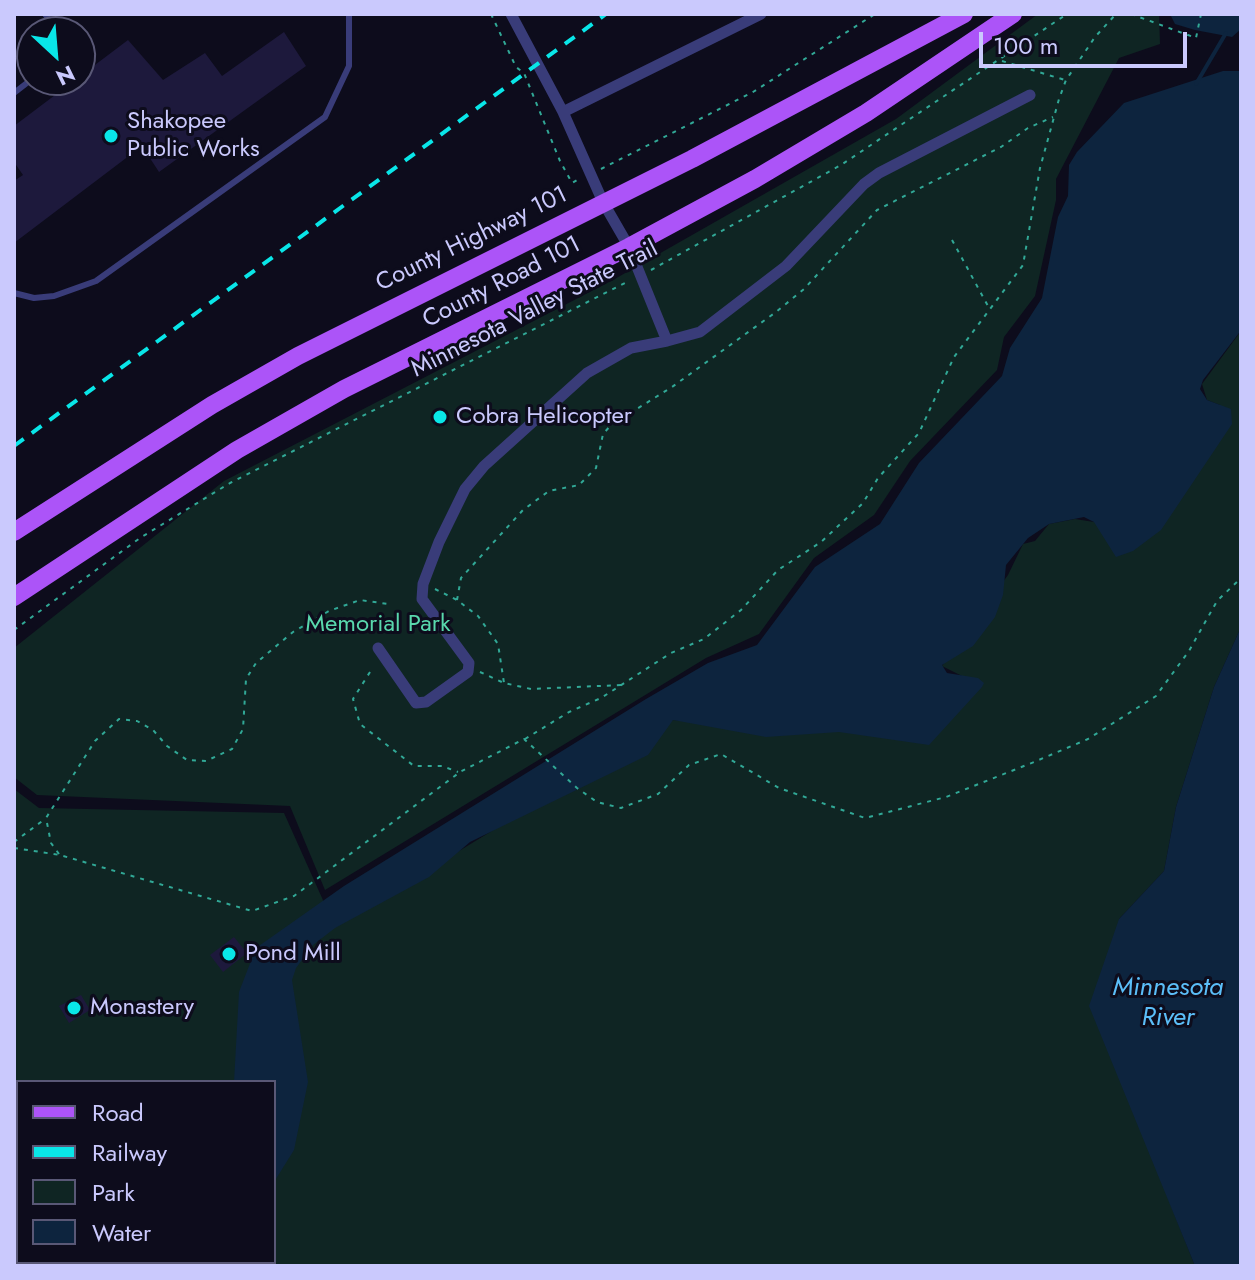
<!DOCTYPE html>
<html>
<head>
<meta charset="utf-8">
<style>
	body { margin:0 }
	#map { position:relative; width:1255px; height:1280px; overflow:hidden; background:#0d0c1c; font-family:Jost,sans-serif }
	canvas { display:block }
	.frame { position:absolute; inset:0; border:16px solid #cac9fd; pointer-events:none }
	.legend { position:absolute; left:16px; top:1080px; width:260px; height:184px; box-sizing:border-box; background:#0d0c1c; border:2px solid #595876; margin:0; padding:10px 14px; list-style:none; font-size:24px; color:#cac9fd }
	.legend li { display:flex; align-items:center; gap:16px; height:40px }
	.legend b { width:40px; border:2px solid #595876 }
	.north { position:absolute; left:16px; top:16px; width:80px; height:80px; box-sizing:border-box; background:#0d0c1c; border:2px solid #595876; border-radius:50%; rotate:154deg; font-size:22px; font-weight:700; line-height:32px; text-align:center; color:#cac9fd }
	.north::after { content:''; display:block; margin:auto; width:28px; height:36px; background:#09e6e8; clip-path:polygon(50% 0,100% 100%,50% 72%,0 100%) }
	.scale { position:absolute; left:979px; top:32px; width:208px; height:36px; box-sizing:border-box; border:4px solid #cac9fd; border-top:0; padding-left:10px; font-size:24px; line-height:28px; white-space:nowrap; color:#cac9fd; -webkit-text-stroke:6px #0d0c1c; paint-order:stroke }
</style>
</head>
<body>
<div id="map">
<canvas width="1255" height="1280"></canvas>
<div class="frame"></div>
<ul class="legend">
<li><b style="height:10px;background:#ac54f8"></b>Road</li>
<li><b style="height:10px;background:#09e6e8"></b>Railway</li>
<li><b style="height:22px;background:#0f2523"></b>Park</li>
<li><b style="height:22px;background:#0d243e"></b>Water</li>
</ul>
<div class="north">N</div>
<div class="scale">100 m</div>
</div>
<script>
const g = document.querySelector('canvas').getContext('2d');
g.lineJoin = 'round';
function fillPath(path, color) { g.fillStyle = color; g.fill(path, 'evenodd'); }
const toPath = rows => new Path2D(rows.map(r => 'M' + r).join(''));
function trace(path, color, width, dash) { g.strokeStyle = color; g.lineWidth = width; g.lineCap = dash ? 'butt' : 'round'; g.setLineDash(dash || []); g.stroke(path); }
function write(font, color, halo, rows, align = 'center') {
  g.font = font + ' Jost,sans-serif'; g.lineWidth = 6; g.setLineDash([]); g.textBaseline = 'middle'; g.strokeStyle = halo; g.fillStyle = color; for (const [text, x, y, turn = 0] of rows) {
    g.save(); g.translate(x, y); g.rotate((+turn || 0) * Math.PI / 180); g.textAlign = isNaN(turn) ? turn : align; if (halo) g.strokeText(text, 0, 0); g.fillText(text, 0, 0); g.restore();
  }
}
const green = toPath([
	[1038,14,1159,14,1160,44,1119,58,1056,179,1056,200,1035,296,1004,337,997,370,910,461,874,515,814,558,759,634,706,658,325,890,290,806,37,795,14,777,14,648,224,481,613,280,896,119],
	[1241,331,1241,627,1214,687,1176,807,1164,871,1119,919,1166,1193,1195,1266,14,1266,14,789,39,808,284,813,335,927,673,720,820,733,970,680,942,666,1008,575,1023,544,1035,541,1049,524,1075,519,1094,522,1220,405,1207,400,1202,384],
	[18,1082,274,1082,274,1262,18,1262]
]);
const water = toPath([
	[1170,14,1241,14,1241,29,1232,37,1195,30,1175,24],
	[1223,71,1241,71,1239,333,1203,380,1200,389,1207,400,1231,409,1232,424,1161,530,1133,551,1116,557,1094,522,1084,517,1049,524,1028,538,1006,565,1003,595,995,617,973,646,942,665,947,673,978,678,984,683,982,687,929,745,839,732,766,737,673,720,648,755,470,842,429,877,335,928,313,945,296,968,292,980,308,1082,294,1150,274,1182,274,1082,234,1082,239,992,256,948,344,886,646,699,708,663,757,645,815,567,880,524,919,463,1002,376,1010,348,1042,298,1058,217,1068,196,1069,165,1077,152,1124,103],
	[1241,627,1241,1266,1195,1266,1089,1006,1119,919,1164,871,1176,807,1214,687]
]);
const stream = toPath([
	[1196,84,1226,33],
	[153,1266,157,1262]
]);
const building = toPath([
	[284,32,306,66,159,172,142,146,14,243,14,181,23,175,14,162,14,126,128,40,163,80,205,53,222,76],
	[234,937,247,953,223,972,210,955],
	[81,995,90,1010,69,1023,59,1006]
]);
const path = toPath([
	[491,14,516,67,524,73,560,161,572,183,577,180],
	[1131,14,1196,38,1201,14],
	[1002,61,1065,80],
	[601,169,753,92,875,14],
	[952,240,988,306],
	[651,270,841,165,1067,14],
	[435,589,457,600,478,616,498,644,504,683],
	[457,600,461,578,523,510,549,491,579,485,596,468,603,434,611,425,672,387,776,312,804,289,877,210,1001,147,1028,128,1053,117],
	[14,630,140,538,230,483,627,282],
	[370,672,353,699,360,724,414,766,442,766,458,772],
	[480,672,504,683,531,689,622,685],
	[525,739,569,712,601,698,671,653,704,639,741,610,778,570,821,542,863,503,878,478,919,433,954,357,1023,265,1040,168,1059,99,1066,80,1095,37,1116,14],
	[14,842,45,819],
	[14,848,60,855,252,911,294,896,460,772,524,739,577,788,597,802,621,808,658,794,689,765,721,754,779,788,865,818,946,797,1034,762,1088,739,1156,696,1189,651,1217,601,1241,578],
	[59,854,51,843,46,818,95,741,119,719,137,721,153,730,167,746,187,760,206,761,232,749,243,729,246,679,256,663,293,632,329,611,360,600,388,604]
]);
const lane = toPath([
	[45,14,58,32],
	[14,93,32,79],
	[14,293,34,298,54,296,96,281,325,117,349,66,349,14]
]);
const street = toPath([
	[511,14,563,112,603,202,629,247,667,341,700,332,786,266,864,184,879,173,1030,95],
	[563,112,761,14],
	[378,648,416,703,426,702,468,672,469,663,422,599,423,584,439,542,465,489,484,466,587,373,631,348,667,341]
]);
const primary = toPath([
	[14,532,212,405,298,356,692,159,964,14],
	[14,597,237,450,344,389,629,247,755,179,866,113,1013,14]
]);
const rail = toPath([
	[14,446,606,14]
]);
const markers = [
	[111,136,8,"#09e6e8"],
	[440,417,8,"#09e6e8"],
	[229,954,8,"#09e6e8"],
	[74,1008,8,"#09e6e8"]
];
const poiNames = [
	["Shakopee",127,122],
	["Public Works",127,150],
	["Cobra Helicopter",456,417],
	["Pond Mill",245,954],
	["Monastery",90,1008]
];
const streetNames = [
	["County Highway 101",472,240,-26],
	["County Road 101",502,283,-27],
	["Minnesota Valley State Trail",535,310,-27]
];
const parkNames = [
	["Memorial Park",378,625]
];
const waterNames = [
	["Minnesota",1168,989],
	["River",1168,1019]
];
fillPath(green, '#0f2523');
fillPath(water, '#0d243e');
trace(stream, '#0d243e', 4);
fillPath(building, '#1d193c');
trace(path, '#31a896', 2, [4, 6]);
trace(lane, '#393c79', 6);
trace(street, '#393c79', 11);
trace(primary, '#ac54f8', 18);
trace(rail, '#09e6e8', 4, [12, 10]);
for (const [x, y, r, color] of markers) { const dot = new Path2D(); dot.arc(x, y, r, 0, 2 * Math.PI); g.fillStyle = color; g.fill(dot); trace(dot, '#0d0c1c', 3); }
write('24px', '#cac9fd', '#0d0c1c', poiNames, 'left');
write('24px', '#cac9fd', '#0d0c1c', streetNames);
write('24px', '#59d8ad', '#0d0c1c', parkNames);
write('italic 26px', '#5bbef8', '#0d0c1c', waterNames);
</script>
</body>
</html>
